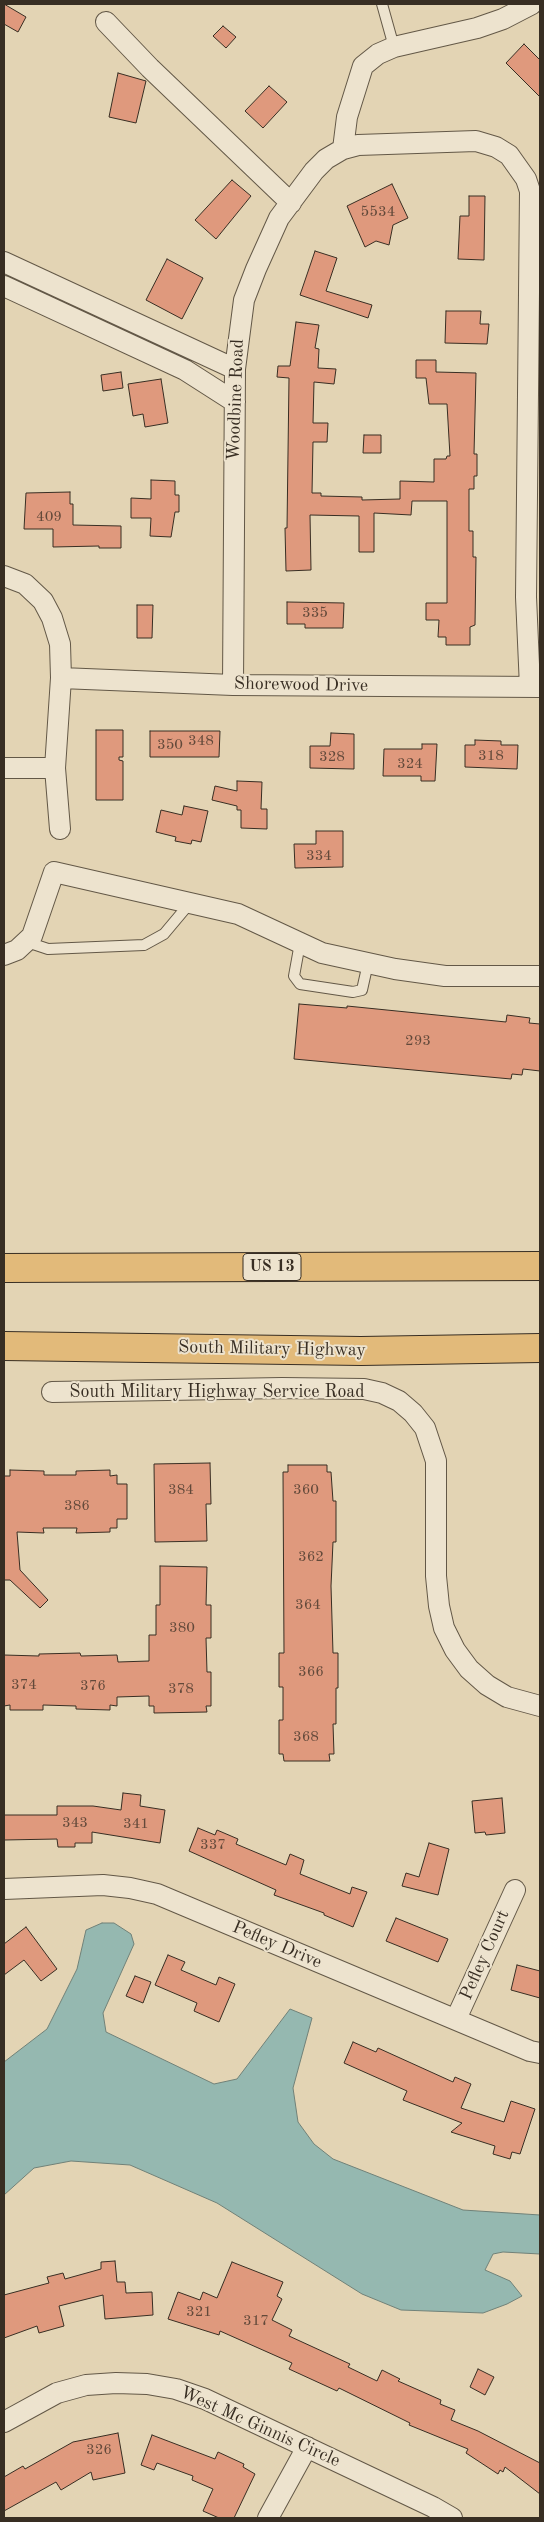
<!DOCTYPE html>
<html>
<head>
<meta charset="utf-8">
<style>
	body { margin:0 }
	#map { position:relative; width:544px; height:2522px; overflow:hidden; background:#e3d4b4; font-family:"Old Standard TT",serif }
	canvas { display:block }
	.frame { position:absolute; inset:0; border:5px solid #382e23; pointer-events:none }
</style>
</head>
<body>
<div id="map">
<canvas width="544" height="2522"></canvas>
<div class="frame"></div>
</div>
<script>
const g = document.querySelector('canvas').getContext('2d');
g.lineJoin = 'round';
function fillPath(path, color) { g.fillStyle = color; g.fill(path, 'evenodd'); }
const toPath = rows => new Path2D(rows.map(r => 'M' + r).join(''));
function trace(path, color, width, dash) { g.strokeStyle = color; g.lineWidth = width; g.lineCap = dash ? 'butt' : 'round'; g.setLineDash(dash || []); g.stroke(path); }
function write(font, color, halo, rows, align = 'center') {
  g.font = font + ' "Old Standard TT",serif'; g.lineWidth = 4; g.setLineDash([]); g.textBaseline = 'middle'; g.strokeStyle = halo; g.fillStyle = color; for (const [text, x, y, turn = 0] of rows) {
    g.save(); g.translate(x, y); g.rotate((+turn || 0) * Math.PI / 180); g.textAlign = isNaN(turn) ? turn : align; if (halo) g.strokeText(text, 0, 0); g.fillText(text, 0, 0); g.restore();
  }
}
const water = toPath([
	[102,1923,114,1923,131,1934,134,1944,103,2013,106,2032,214,2084,237,2079,290,2009,312,2018,293,2088,298,2122,314,2144,333,2159,463,2210,540,2215,540,2254,503,2252,493,2254,485,2270,510,2281,522,2296,507,2304,483,2313,401,2310,362,2294,217,2203,130,2165,71,2161,34,2168,4,2195,4,2062,47,2029,77,1969,86,1930,102,1923]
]);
const building = toPath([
	[4,4,26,17,18,32,4,24,4,4],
	[223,26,236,37,226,48,213,36,223,26],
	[524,44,540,60,540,97,506,63,524,44],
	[118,73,146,81,136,123,109,117,118,73],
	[269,86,287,102,263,128,245,111,269,86],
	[232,180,251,196,216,239,195,220,232,180],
	[392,184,408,218,393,225,389,245,376,241,365,247,347,206,392,184],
	[469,196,485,196,484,260,458,259,460,216,469,216,469,196],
	[315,251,337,258,326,291,372,305,368,318,300,295,315,251],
	[167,259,203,278,182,319,146,300,167,259],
	[446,311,481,311,480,324,489,324,487,344,445,343,446,311],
	[296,322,319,325,315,348,319,349,318,368,336,369,334,384,314,382,313,423,328,423,327,442,313,442,312,493,321,493,321,496,362,497,362,500,400,499,400,481,434,482,434,459,446,459,447,456,450,456,447,404,429,404,426,378,416,378,416,360,436,360,436,372,476,373,474,454,477,454,477,476,474,476,474,489,469,489,469,531,473,531,473,557,476,557,475,625,470,627,470,645,446,645,446,637,438,637,439,620,426,620,426,603,447,603,447,501,412,501,411,515,374,513,374,552,359,552,359,516,310,515,311,570,286,571,285,528,287,528,289,378,277,377,278,366,290,366,296,322],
	[121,372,123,388,103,391,101,375,121,372],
	[161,379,168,423,145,427,143,414,133,416,128,384,161,379],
	[364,435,381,435,381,453,363,453,364,435],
	[151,480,175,481,175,495,179,495,179,512,175,512,171,537,150,536,151,518,131,518,131,498,151,499,151,480],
	[70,492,70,504,73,504,73,525,121,526,121,548,99,548,99,546,53,547,53,529,24,529,26,493,70,492],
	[287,602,344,603,343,628,305,628,305,624,287,624,287,602],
	[137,605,153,605,152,638,137,638,137,605],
	[96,730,123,730,123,757,119,757,119,760,123,761,123,800,96,800,96,730],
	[150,731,220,731,219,757,150,757,150,731],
	[331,733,354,734,354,769,310,768,310,746,330,746,331,733],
	[475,740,501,741,501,745,518,745,517,769,465,767,465,745,475,745,475,740],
	[422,744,437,744,435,781,421,781,421,776,383,776,384,749,422,749,422,744],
	[237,781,262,782,261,809,267,809,267,829,241,828,241,810,237,810,237,806,212,800,215,786,237,791,237,781],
	[184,806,208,811,201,842,192,840,191,844,175,841,176,837,156,832,161,810,182,815,184,806],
	[316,831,343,831,343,867,295,868,294,844,316,844,316,831],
	[299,1004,347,1008,347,1006,506,1022,507,1015,530,1018,529,1023,540,1024,540,1071,523,1069,522,1075,512,1074,511,1079,294,1059,299,1004],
	[210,1463,211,1504,206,1504,207,1541,155,1542,154,1464,210,1463],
	[288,1465,327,1465,327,1472,331,1472,333,1501,336,1501,336,1542,333,1542,331,1586,333,1653,338,1653,338,1688,336,1688,336,1724,333,1724,334,1754,329,1754,330,1761,284,1761,283,1754,279,1754,279,1720,283,1720,283,1687,279,1687,279,1653,284,1653,283,1472,288,1472,288,1465],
	[10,1470,44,1471,44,1475,76,1475,76,1471,110,1470,110,1476,117,1475,117,1484,127,1484,127,1519,117,1519,117,1528,110,1528,110,1532,76,1533,77,1528,43,1528,44,1533,17,1532,20,1570,48,1600,40,1608,10,1580,4,1580,4,1476,10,1476,10,1470],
	[160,1566,207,1567,206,1605,211,1605,211,1638,206,1638,207,1672,211,1672,211,1706,206,1706,207,1712,154,1713,154,1706,149,1706,149,1696,117,1697,117,1706,110,1705,110,1710,76,1709,76,1706,43,1705,43,1710,10,1710,10,1705,4,1706,4,1655,39,1656,39,1654,80,1653,81,1656,117,1655,118,1662,149,1661,149,1635,156,1635,156,1605,160,1605,160,1566],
	[123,1793,141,1795,140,1806,165,1810,160,1843,92,1832,92,1843,75,1843,75,1847,58,1847,57,1839,4,1840,4,1815,57,1815,57,1806,93,1806,121,1810,123,1793],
	[502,1798,505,1833,486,1835,485,1832,475,1833,472,1801,502,1798],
	[198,1828,215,1835,217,1830,238,1839,236,1844,286,1865,290,1854,304,1860,300,1874,350,1894,352,1887,367,1892,353,1927,324,1915,324,1913,274,1895,276,1890,189,1851,198,1828],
	[429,1843,449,1849,438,1895,402,1886,406,1873,419,1877,429,1843],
	[396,1918,448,1939,438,1962,386,1941,396,1918],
	[26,1927,57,1969,41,1981,24,1960,4,1975,4,1944,26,1927],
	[168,1955,185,1962,181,1970,216,1985,219,1977,235,1984,219,2022,194,2011,197,2003,155,1985,168,1955],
	[517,1965,540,1971,540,1998,511,1990,517,1965],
	[135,1976,151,1982,143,2003,126,1996,135,1976],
	[353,2042,376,2052,378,2048,453,2082,455,2077,471,2084,461,2108,504,2122,511,2101,535,2109,520,2154,512,2152,510,2159,493,2154,495,2146,451,2132,462,2123,403,2100,407,2091,344,2063,353,2042],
	[115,2261,117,2282,125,2282,126,2293,152,2292,153,2315,105,2319,103,2295,59,2306,64,2326,39,2333,37,2326,4,2338,4,2295,49,2283,47,2277,63,2273,65,2279,101,2269,101,2262,115,2261],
	[232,2262,283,2282,277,2296,282,2299,272,2320,292,2330,289,2336,350,2364,348,2367,377,2381,382,2370,400,2379,398,2381,441,2400,440,2404,455,2410,451,2420,478,2431,540,2463,540,2494,505,2467,503,2472,500,2470,498,2474,466,2453,468,2449,409,2425,410,2423,339,2388,337,2391,289,2369,292,2363,220,2331,219,2335,168,2319,178,2292,200,2300,203,2292,217,2298,232,2262],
	[478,2369,494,2377,485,2395,470,2387,478,2369],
	[118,2433,125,2473,93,2480,91,2472,61,2490,56,2482,4,2511,4,2477,23,2466,25,2469,73,2442,118,2433],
	[152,2435,215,2459,218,2452,244,2464,243,2467,255,2474,234,2518,219,2518,203,2511,213,2489,192,2480,193,2476,157,2463,154,2470,141,2465,152,2435]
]);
const service = toPath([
	[382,4,394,47],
	[27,942,48,949,144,945,164,934,190,903],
	[300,943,294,976,300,984,353,992,362,990,368,963]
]);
const minor = toPath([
	[106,22,150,68,291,203],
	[343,149,358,145,476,141,496,147,509,155,526,179,530,191,526,597,530,687],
	[4,262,235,369],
	[4,286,185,370,235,402],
	[4,576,25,584,43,601,52,618,60,644,61,678,55,768,60,829],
	[61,678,233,685,540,687],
	[233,685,235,369,244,300,256,269,279,218,314,171,326,159,343,149,347,117,363,66,378,54,394,47,477,28,503,19,532,4],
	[4,768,55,768],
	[4,955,17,950,32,936,54,872,238,914,322,953,395,969,445,976,540,976],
	[52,1392,282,1388,364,1389,382,1393,399,1401,413,1413,425,1428,436,1461,436,1576,439,1606,444,1628,455,1650,469,1669,487,1685,507,1697,540,1706],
	[4,1889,103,1885,130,1888,157,1894,530,2051,540,2053],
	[456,2019,515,1890],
	[4,2422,57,2393,86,2385,116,2383,147,2384,176,2389,205,2399,433,2507,452,2518],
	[268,2518,307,2447]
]);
const primary = toPath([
	[4,1268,540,1266],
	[4,1346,361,1351,540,1348]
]);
const numberNames = [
	["5534",378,212],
	["409",49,517],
	["335",315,613],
	["348",201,741],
	["350",170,745],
	["318",491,756],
	["328",332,757],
	["324",410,764],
	["334",319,856],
	["293",418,1041],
	["384",181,1490],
	["360",306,1490],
	["386",77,1506],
	["362",311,1557],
	["364",308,1605],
	["380",182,1628],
	["366",311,1672],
	["374",24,1685],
	["376",93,1686],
	["378",181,1689],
	["368",306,1737],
	["343",75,1823],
	["341",136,1824],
	["337",213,1845],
	["321",199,2312],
	["317",256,2321],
	["326",99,2450]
];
const shields = [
	[272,1267,58]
];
const shieldNames = [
	["US 13",272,1267]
];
const streetNames = [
	["Woodbine Road",236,400,-88],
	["Shorewood Drive",301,685,1],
	["South Military Highway",272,1349,1],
	["South Military Highway Service Road",217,1392],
	["Pefley Drive",277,1945,23],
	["Pefley Court",485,1955,-66],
	["West Mc Ginnis Circle",260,2427,24]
];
fillPath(water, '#95b8b0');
trace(water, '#708178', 1);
fillPath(building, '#df997d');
trace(building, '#382e23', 1);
trace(service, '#635847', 12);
trace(minor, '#635847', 22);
trace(primary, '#382e23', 30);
trace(service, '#ede3ce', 10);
trace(minor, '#ede3ce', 20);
trace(primary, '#e2ba7a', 28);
write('15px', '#62493a', null, numberNames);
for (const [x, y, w] of shields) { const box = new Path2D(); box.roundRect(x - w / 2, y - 13.5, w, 27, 4); g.fillStyle = '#ede3ce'; g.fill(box); trace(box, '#382e23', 1); }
write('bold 16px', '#382e23', null, shieldNames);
write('18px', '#382e23', '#ede3ce', streetNames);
</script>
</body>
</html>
